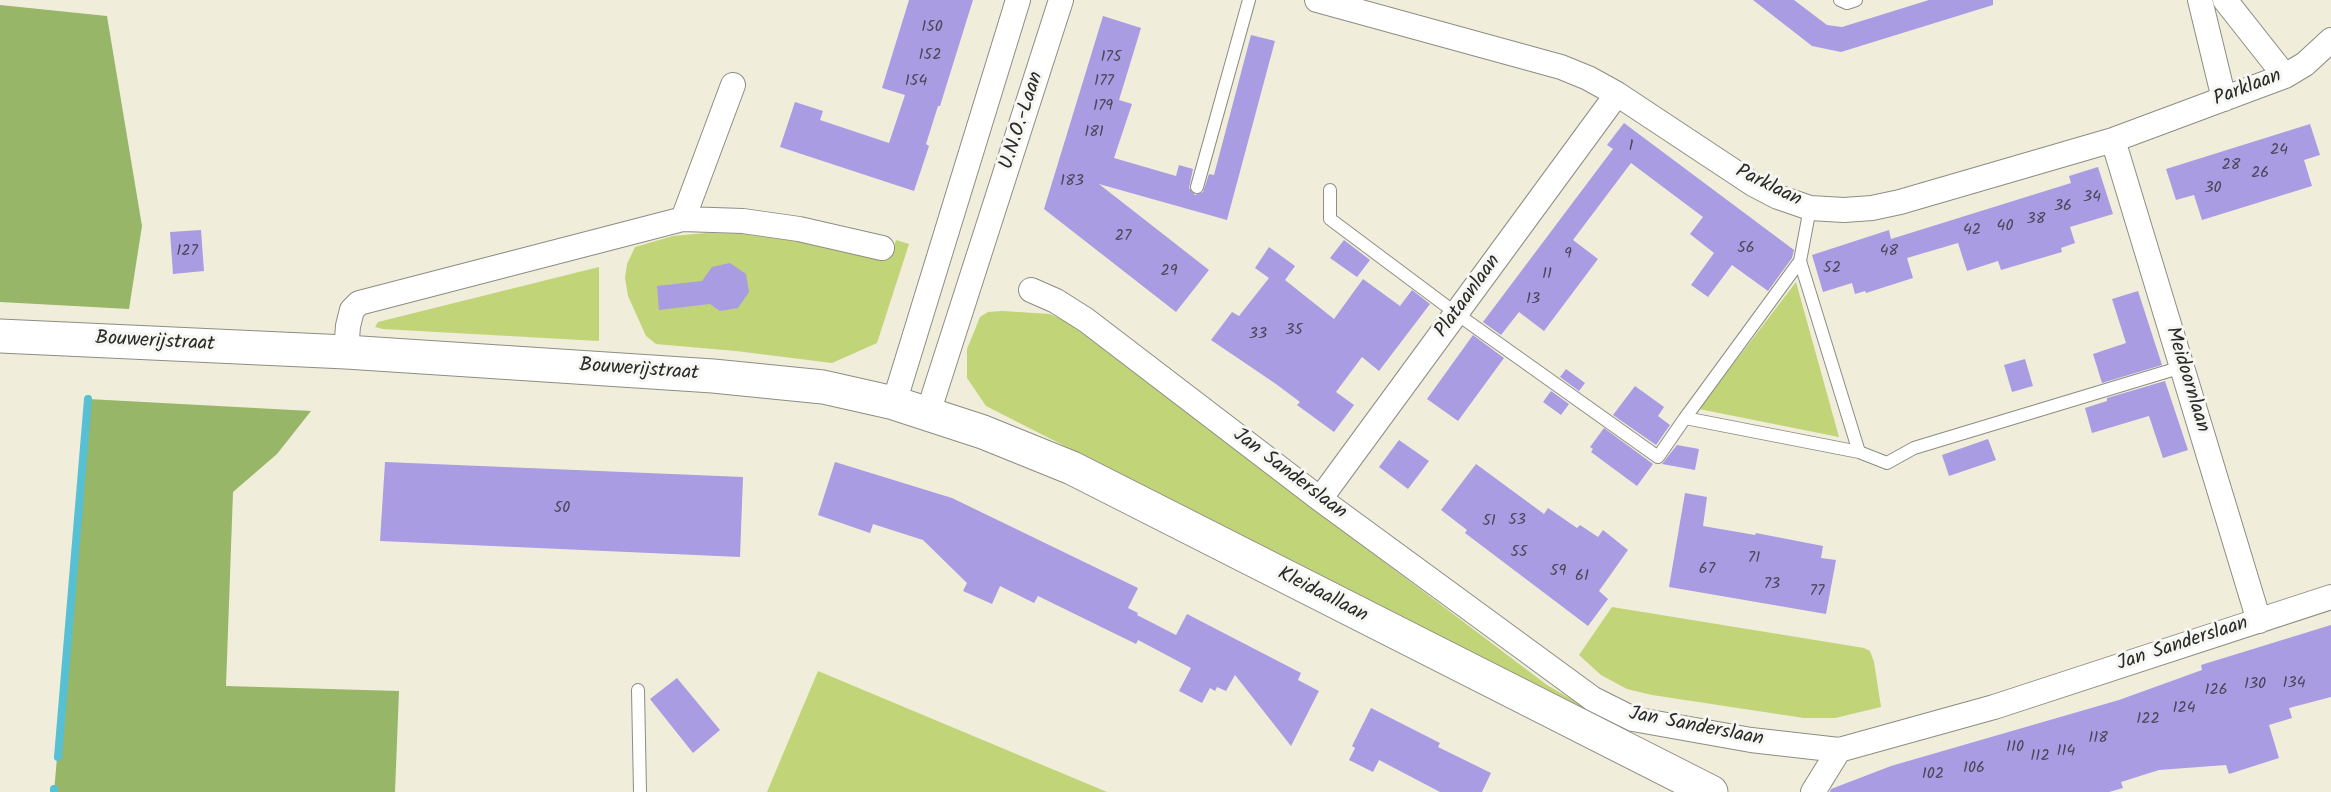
<!DOCTYPE html>
<html>
<head>
<meta charset="utf-8">
<style>
	body { margin:0 }
	canvas { display:block; background:#f0eddb }
</style>
</head>
<body>
<canvas width="2331" height="792"></canvas>
<script>
const g = document.querySelector('canvas').getContext('2d');
g.lineJoin = 'round';
function fillPath(path, color) { g.fillStyle = color; g.fill(path, 'evenodd'); }
const toPath = rows => new Path2D(rows.map(r => 'M' + r).join(''));
function trace(path, color, width, dash) { g.strokeStyle = color; g.lineWidth = width; g.lineCap = dash ? 'butt' : 'round'; g.setLineDash(dash || []); g.stroke(path); }
function write(font, color, halo, rows, align = 'center') {
  g.font = font + ' Kalam,sans-serif'; g.lineWidth = 6; g.setLineDash([]); g.textBaseline = 'middle'; g.strokeStyle = halo; g.fillStyle = color; for (const [text, x, y, turn = 0] of rows) {
    g.save(); g.translate(x, y); g.rotate((+turn || 0) * Math.PI / 180); g.textAlign = isNaN(turn) ? turn : align; if (halo) g.strokeText(text, 0, 0); g.fillText(text, 0, 0); g.restore();
  }
}
const green = toPath([
	[706,233,771,234,891,255,896,240,909,244,877,343,832,363,736,351,656,344,646,336,628,296,625,278,627,264,635,247,673,236],
	[599,267,599,341,383,329,375,327,378,322],
	[1796,282,1839,437,1699,409],
	[1002,311,1050,314,1066,321,1547,685,1635,736,986,406,967,378,967,349,980,317,988,312],
	[1612,607,1864,648,1870,651,1874,662,1881,707,1835,718,1804,718,1652,695,1627,689,1601,675,1579,655],
	[818,671,1107,792,767,792]
]);
const forest = toPath([
	[0,5,107,16,142,226,129,309,0,302],
	[88,399,311,411,277,454,233,492,226,686,399,691,395,792,54,792]
]);
const stream = toPath([
	[58,757,88,399],
	[54,792,54,789]
]);
const building = toPath([
	[909,0,973,0,940,106,938,106,926,144,929,146,914,191,780,147,795,102,823,111,820,120,889,143,905,95,882,88],
	[1753,0,1794,0,1827,25,1842,27,1929,0,1993,0,1993,5,1841,52,1812,46],
	[1103,16,1141,28,1119,100,1132,104,1114,158,1176,176,1179,165,1193,169,1189,188,1195,195,1203,192,1209,174,1214,175,1251,35,1275,41,1227,220,1099,184,1209,270,1176,312,1044,209],
	[1624,123,1794,250,1792,258,1768,291,1732,265,1708,297,1691,285,1714,253,1690,234,1703,217,1631,163,1573,240,1598,259,1544,331,1519,312,1501,335,1483,322,1613,149,1607,145],
	[2310,124,2320,155,2304,160,2312,186,2202,220,2194,195,2176,200,2166,169],
	[2098,167,2113,214,2070,227,2075,243,2061,248,2062,252,2001,270,1998,261,1967,271,1958,243,1907,258,1913,278,1866,293,1865,291,1855,294,1852,283,1823,292,1812,255,1889,230,1891,239,2071,183,2069,176],
	[201,230,204,271,173,274,170,232],
	[1344,240,1370,260,1357,277,1330,258],
	[1269,247,1295,266,1285,280,1334,319,1363,279,1400,306,1412,290,1430,304,1379,371,1362,357,1336,392,1354,405,1334,432,1297,405,1300,402,1276,384,1211,340,1232,312,1239,316,1269,278,1255,268],
	[730,263,746,274,749,292,738,308,720,311,710,304,659,310,657,286,702,281,712,267],
	[2138,291,2162,365,2102,383,2093,354,2126,343,2112,299],
	[1473,335,1504,358,1458,421,1427,399],
	[2025,359,2033,386,2012,392,2004,365],
	[1566,369,1585,383,1579,391,1560,377],
	[2165,381,2188,450,2163,458,2149,416,2092,433,2085,408,2107,401,2107,398],
	[1635,386,1664,407,1658,416,1670,425,1656,445,1613,415],
	[1551,391,1569,404,1561,415,1543,402],
	[1604,428,1653,464,1637,486,1591,452,1593,449,1590,447],
	[1988,439,1996,460,1949,476,1942,455],
	[1399,440,1429,461,1408,489,1379,467],
	[1677,445,1699,449,1695,470,1662,464],
	[385,462,743,477,740,557,380,541],
	[835,462,952,498,1138,588,1128,608,1138,613,1137,615,1176,635,1187,614,1301,673,1298,680,1319,691,1291,746,1235,675,1226,691,1217,687,1215,691,1210,688,1202,703,1179,691,1191,668,1138,640,1136,644,1038,596,1034,603,1000,586,992,604,963,591,967,583,923,540,873,524,870,533,818,515],
	[1476,464,1544,514,1548,508,1577,528,1580,525,1598,537,1603,530,1628,550,1599,591,1608,599,1588,626,1465,533,1467,530,1441,510],
	[1685,493,1707,497,1703,526,1755,535,1756,533,1823,546,1821,558,1836,560,1826,614,1669,587],
	[2331,625,2331,697,2289,708,2292,718,2269,725,2279,758,2229,774,2226,765,2159,770,2121,782,2123,788,2109,792,1830,792,1831,789,1891,766,2119,700,2202,670,2201,665],
	[677,678,720,730,693,753,650,699],
	[1371,708,1440,743,1438,747,1491,773,1482,792,1440,792,1379,760,1373,772,1349,760,1355,748,1352,746]
]);
const lane = toPath([
	[1840,0,1847,3,1856,0],
	[1197,187,1249,0],
	[1330,190,1330,219,1457,314,1658,457,1685,418,1859,452,1800,261],
	[1685,418,1800,261,1810,208],
	[1859,452,1887,463,1914,448,2182,367],
	[638,690,640,792]
]);
const street = toPath([
	[1317,0,1561,67,1588,78,1617,94,1753,184,1778,197,1810,208,1844,210,1872,208,1900,202,2113,140,2285,76,2305,64,2331,40],
	[2200,0,2224,99],
	[2225,0,2285,76],
	[2113,140,2259,621],
	[683,219,733,85],
	[1031,290,1056,301,1086,320,1320,499,1593,699,1633,719,1751,740,1839,750,1994,707,2331,597],
	[346,352,348,326,352,310,359,303,683,219,743,221,799,229,882,248],
	[894,403,1018,0],
	[928,413,1061,0],
	[1320,499,1617,94],
	[1813,792,1839,750]
]);
const secondary = toPath([
	[0,336,346,352,713,376,823,387,894,403,983,432,1072,468,1711,792]
]);
const numberNames = [
	["150",932,28],
	["152",930,56],
	["175",1111,58],
	["154",916,82],
	["177",1104,82],
	["179",1103,107],
	["181",1094,133],
	["1",1631,147],
	["24",2279,151],
	["28",2231,166],
	["26",2260,174],
	["183",1072,182],
	["30",2213,189],
	["34",2092,198],
	["36",2063,207],
	["38",2036,220],
	["40",2005,227],
	["42",1972,231],
	["27",1123,237],
	["56",1746,249],
	["127",187,252],
	["48",1889,252],
	["9",1568,255],
	["52",1832,269],
	["29",1169,272],
	["11",1547,275],
	["13",1533,300],
	["35",1294,331],
	["33",1258,335],
	["50",562,509],
	["53",1517,521],
	["51",1489,522],
	["55",1519,553],
	["71",1754,559],
	["67",1707,570],
	["59",1558,572],
	["61",1582,577],
	["73",1772,585],
	["77",1817,592],
	["134",2294,684],
	["130",2255,685],
	["126",2216,691],
	["124",2184,709],
	["122",2148,720],
	["118",2098,739],
	["110",2015,748],
	["114",2066,752],
	["112",2040,757],
	["106",1974,769],
	["102",1933,775]
];
const streetNames = [
	["Parklaan",2248,89,-21],
	["U.N.O.-Laan",1023,121,-72],
	["Parklaan",1768,187,26],
	["Plataanlaan",1469,297,-54],
	["Bouwerijstraat",155,343,3],
	["Bouwerijstraat",639,371,4],
	["Meidoornlaan",2186,380,73],
	["Jan Sanderslaan",1289,475,37],
	["Kleidaallaan",1322,596,27],
	["Jan Sanderslaan",2183,645,-18],
	["Jan Sanderslaan",1696,728,11]
];
fillPath(green, '#c1d477');
fillPath(forest, '#98b668');
trace(stream, '#57c0d3', 8);
fillPath(building, '#aa9ce3');
trace(lane, '#8e8c83', 14);
trace(street, '#8e8c83', 26);
trace(secondary, '#8e8c83', 35);
trace(lane, '#fff', 12);
trace(street, '#fff', 24);
trace(secondary, '#fff', 33);
write('16px', '#4b4759', null, numberNames);
write('20px', '#2b2b2b', '#f6f6f2', streetNames);
</script>
</body>
</html>
